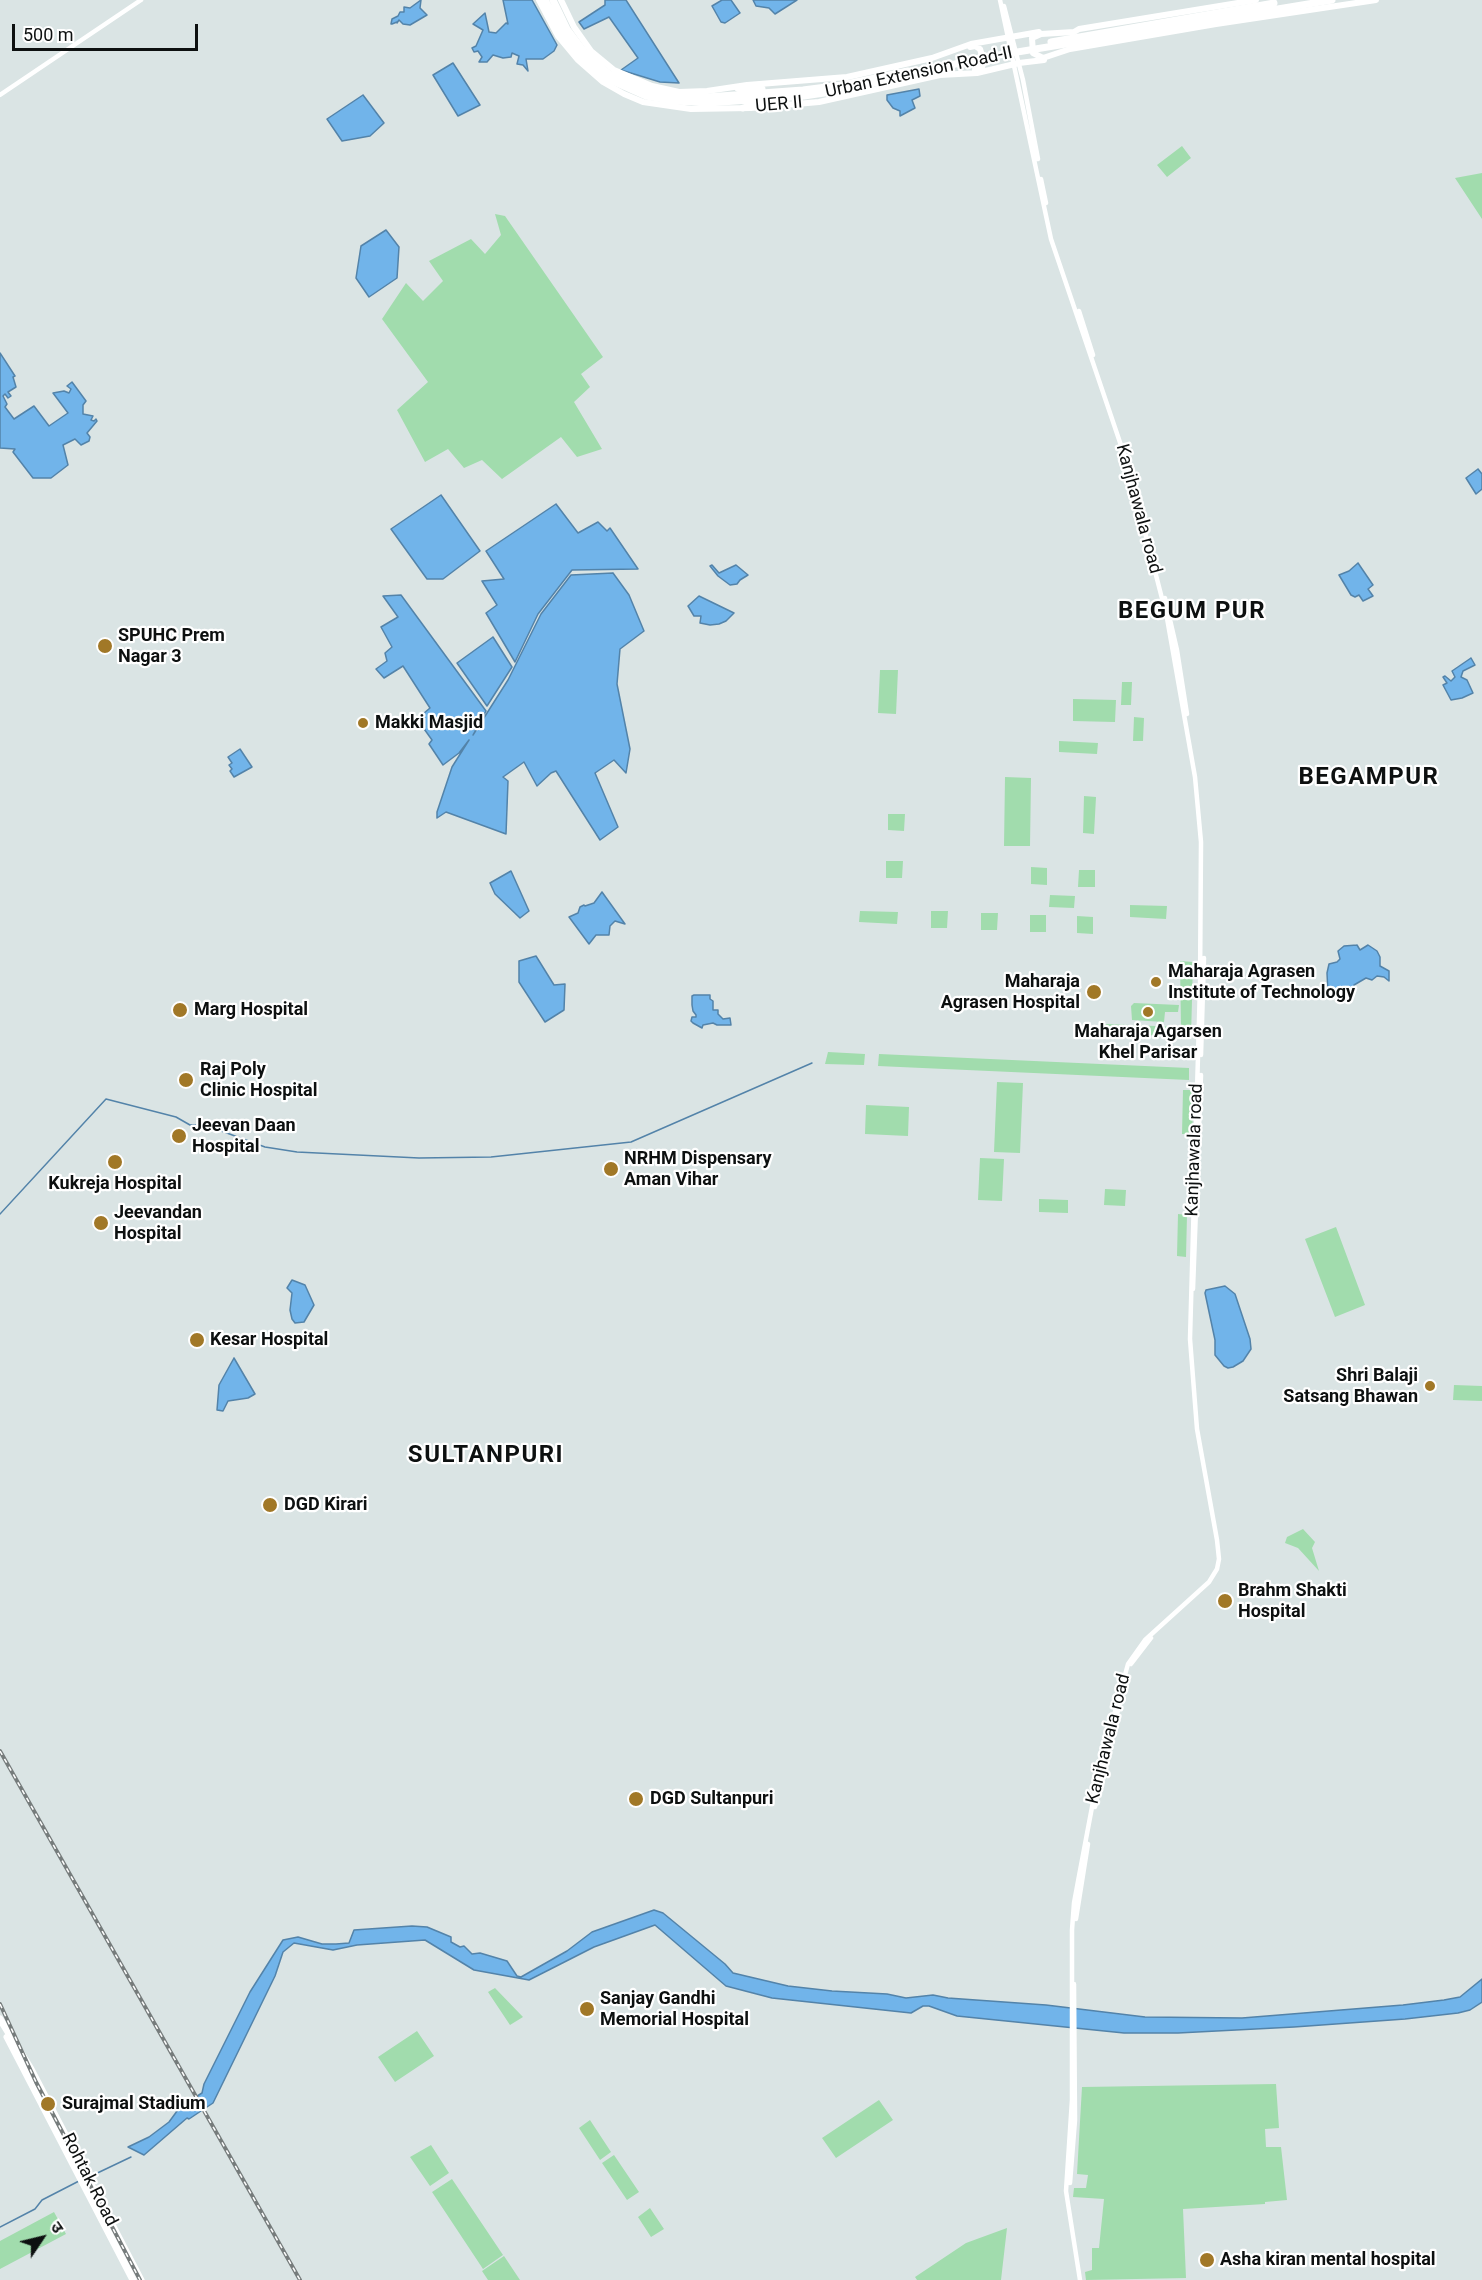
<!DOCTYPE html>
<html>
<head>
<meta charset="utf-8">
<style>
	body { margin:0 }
	#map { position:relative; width:1482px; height:2280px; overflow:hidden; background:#dae4e4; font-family:Roboto,"Noto Sans Devanagari",sans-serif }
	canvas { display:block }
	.north { position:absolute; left:12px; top:2208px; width:60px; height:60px; -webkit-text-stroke:4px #fff; paint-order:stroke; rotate:55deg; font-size:16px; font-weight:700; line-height:24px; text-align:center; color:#0d1010 }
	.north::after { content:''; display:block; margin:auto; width:21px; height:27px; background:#0d1010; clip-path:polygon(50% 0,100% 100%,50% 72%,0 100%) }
	.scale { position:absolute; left:12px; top:24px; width:186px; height:27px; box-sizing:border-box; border:3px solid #0d1010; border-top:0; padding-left:8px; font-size:18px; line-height:21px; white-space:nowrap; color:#0d1010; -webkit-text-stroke:4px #fff; paint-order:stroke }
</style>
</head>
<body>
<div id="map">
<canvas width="1482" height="2280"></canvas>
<div class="north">उ</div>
<div class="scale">500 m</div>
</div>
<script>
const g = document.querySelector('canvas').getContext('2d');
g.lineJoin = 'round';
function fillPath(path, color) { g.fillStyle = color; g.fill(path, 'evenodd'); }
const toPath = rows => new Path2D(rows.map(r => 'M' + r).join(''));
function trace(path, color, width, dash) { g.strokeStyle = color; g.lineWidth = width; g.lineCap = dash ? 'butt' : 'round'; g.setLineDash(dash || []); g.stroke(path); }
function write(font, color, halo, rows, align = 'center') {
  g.font = font + ' Roboto,sans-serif'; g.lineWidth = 4.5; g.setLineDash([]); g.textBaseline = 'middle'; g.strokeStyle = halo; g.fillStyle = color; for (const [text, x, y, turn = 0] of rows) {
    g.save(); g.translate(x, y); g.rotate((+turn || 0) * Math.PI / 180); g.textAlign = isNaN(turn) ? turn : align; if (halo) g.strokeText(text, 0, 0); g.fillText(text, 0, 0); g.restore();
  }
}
const green = toPath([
	[1182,146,1191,158,1167,177,1157,165],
	[1482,173,1482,219,1455,178],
	[495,214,505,216,603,357,581,374,590,387,574,402,602,449,577,457,561,437,502,479,482,460,464,468,448,449,425,462,397,410,428,382,382,319,406,283,423,301,443,281,429,261,471,239,485,254,501,235],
	[880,670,898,670,896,714,878,713],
	[1122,682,1132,682,1131,705,1121,705],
	[1073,699,1116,700,1115,722,1073,721],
	[1134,717,1144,718,1143,741,1133,741],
	[1059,741,1098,743,1097,754,1059,752],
	[1005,777,1031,778,1030,846,1004,846],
	[1084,796,1096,797,1094,834,1083,833],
	[888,814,905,814,904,831,888,830],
	[886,861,903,861,902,878,886,878],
	[1031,867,1047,868,1047,885,1031,884],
	[1079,870,1095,870,1095,887,1078,887],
	[1050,895,1075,896,1074,908,1049,907],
	[1130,905,1167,906,1166,919,1130,917],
	[860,911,898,912,897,924,859,922],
	[931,911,948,911,947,928,931,928],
	[981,913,998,913,997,930,981,930],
	[1030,915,1046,915,1046,932,1030,932],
	[1077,916,1093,917,1093,934,1077,933],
	[1180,961,1193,962,1191,1037,1104,1033,1105,1024,1181,1027],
	[1134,1003,1179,1005,1178,1012,1165,1012,1164,1022,1132,1020,1131,1006],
	[828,1052,865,1054,864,1065,825,1064],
	[879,1054,1189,1068,1189,1080,878,1066],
	[997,1082,1023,1083,1020,1153,994,1152],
	[1183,1090,1194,1090,1192,1134,1182,1134],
	[866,1105,909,1107,908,1136,865,1134],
	[980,1158,1004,1159,1002,1201,978,1200],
	[1105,1189,1126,1190,1125,1206,1104,1205],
	[1039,1199,1068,1200,1068,1213,1039,1212],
	[1178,1214,1187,1215,1186,1257,1177,1256],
	[1336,1227,1365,1305,1335,1317,1305,1239],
	[1454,1385,1482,1386,1482,1401,1453,1400],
	[1303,1529,1315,1542,1312,1548,1319,1571,1298,1548,1285,1543,1287,1537],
	[495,1988,523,2017,510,2025,488,1992],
	[417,2031,434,2056,395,2082,378,2057],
	[1276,2084,1279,2128,1265,2129,1266,2147,1281,2147,1287,2200,1265,2202,1265,2204,1183,2209,1186,2278,1086,2280,1085,2272,1092,2270,1092,2248,1099,2248,1104,2199,1073,2197,1074,2188,1086,2188,1088,2175,1077,2174,1082,2087],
	[879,2100,893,2120,836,2158,822,2138],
	[590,2120,611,2152,600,2160,579,2128],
	[431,2145,449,2173,430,2186,410,2157],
	[614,2155,639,2192,627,2200,602,2163],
	[452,2179,503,2255,483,2269,432,2192],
	[650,2208,664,2229,651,2237,638,2217],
	[54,2212,66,2234,0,2269,0,2241],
	[1007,2228,1001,2280,917,2280,915,2277,966,2243],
	[504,2256,520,2280,488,2280,482,2271]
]);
const water = toPath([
	[421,0,420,8,427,15,410,25,403,24,399,20,397,23,397,22,392,24,391,24,392,19,398,16,400,12,404,12,404,7,410,8,421,0],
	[503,0,532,0,557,45,554,51,543,59,526,59,528,71,523,65,517,64,519,56,512,53,511,57,503,58,493,55,487,62,479,62,482,57,478,51,474,52,472,48,476,46,483,30,473,24,485,13,489,32,496,33,506,23,508,24,503,0],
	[605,0,626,0,679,83,660,82,621,70,638,58,609,17,584,29,579,22,605,5,605,0],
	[722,0,731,0,740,13,725,23,721,22,712,6,722,0],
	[753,0,797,0,775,14,769,8,756,6,753,0],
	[453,63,480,105,458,116,433,75,453,63],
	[919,89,920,96,912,100,915,108,900,116,900,111,893,108,887,100,887,95,919,89],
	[363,95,384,123,370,136,342,141,327,119,363,95],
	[386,230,399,247,397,278,369,297,356,278,361,246,386,230],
	[0,353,15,376,13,377,16,387,8,392,11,396,8,398,5,394,3,396,7,404,5,407,14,419,34,406,49,426,68,413,53,393,64,391,69,393,71,389,67,386,72,382,86,401,83,405,83,414,93,416,91,420,94,421,96,419,97,421,87,433,90,437,89,441,81,445,75,439,63,445,68,465,51,478,33,478,13,452,15,449,0,448,0,353],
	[1478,469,1482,474,1482,489,1476,494,1466,478,1478,469],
	[441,495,480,551,443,579,427,579,391,529,441,495],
	[556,504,578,533,598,522,607,531,610,528,638,569,572,570,538,614,515,662,486,613,497,605,482,581,504,579,486,551,556,504],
	[1358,563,1373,585,1368,589,1373,596,1363,601,1359,595,1355,597,1351,595,1339,575,1349,571,1358,563],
	[712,565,719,573,736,565,748,575,740,580,737,584,730,585,718,576,710,566,712,565],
	[613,573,629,595,644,631,620,649,617,684,630,749,626,773,614,760,595,773,618,827,600,840,556,771,551,773,537,786,524,762,503,777,508,781,506,834,446,812,437,818,437,812,452,767,469,740,459,753,443,765,429,744,432,740,417,719,430,708,403,666,384,678,376,669,387,661,385,653,392,647,381,627,398,617,383,596,401,595,486,711,473,735,508,680,541,614,571,575,613,573],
	[699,596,734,613,726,621,719,624,710,625,700,623,701,616,694,616,688,606,699,596],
	[493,637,512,667,487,706,457,663,493,637],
	[1471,658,1475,665,1463,671,1461,677,1467,680,1473,693,1462,698,1451,700,1443,685,1447,683,1443,677,1445,676,1451,681,1455,677,1452,671,1471,658],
	[240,749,252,767,234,777,230,771,232,769,229,765,232,763,228,757,240,749],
	[511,871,529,911,520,918,495,894,490,883,511,871],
	[602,892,625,924,615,921,610,926,609,935,596,935,589,944,569,917,578,913,580,907,584,905,585,906,594,903,602,892],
	[1357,945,1360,950,1368,945,1377,951,1380,957,1380,966,1389,971,1389,981,1384,977,1377,976,1372,980,1366,978,1354,985,1354,990,1351,993,1345,989,1336,994,1328,993,1327,973,1329,964,1337,962,1340,959,1338,951,1344,946,1357,945],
	[536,956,554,985,565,984,564,1010,545,1022,519,982,519,961,536,956],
	[694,995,710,995,710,999,713,1001,713,1010,718,1010,718,1014,723,1019,730,1018,731,1025,717,1025,713,1023,703,1025,702,1028,693,1023,691,1021,692,1017,696,1017,696,1015,693,1011,692,1005,692,996,694,995],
	[292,1280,305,1285,314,1305,304,1322,295,1323,292,1319,290,1310,292,1293,287,1288,292,1280],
	[1225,1286,1235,1294,1250,1339,1251,1349,1243,1361,1233,1367,1228,1368,1224,1366,1215,1355,1215,1340,1205,1293,1206,1290,1225,1286],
	[234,1358,255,1394,248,1398,228,1401,223,1411,217,1410,219,1385,234,1358],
	[654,1910,663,1913,725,1964,733,1973,788,1986,832,1991,887,1994,906,1998,933,1995,948,1998,1046,2005,1145,2017,1242,2018,1403,2005,1444,2000,1460,1997,1482,1979,1482,2002,1470,2010,1458,2013,1405,2019,1294,2027,1178,2033,1124,2033,957,2016,929,2006,923,2006,911,2013,772,1998,726,1986,655,1925,594,1947,529,1980,474,1970,425,1940,357,1945,333,1950,294,1943,283,1952,275,1976,213,2103,189,2119,187,2118,144,2155,128,2147,149,2137,169,2122,180,2107,202,2093,204,2084,250,1992,283,1940,298,1937,322,1944,336,1944,349,1943,354,1930,412,1926,427,1927,451,1937,451,1942,460,1947,464,1946,472,1954,480,1953,507,1961,517,1976,521,1977,567,1951,592,1932,654,1910]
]);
const stream = toPath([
	[0,1214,106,1099,176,1117,190,1125,205,1125,265,1147,297,1152,419,1158,491,1157,631,1142,812,1063],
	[89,2177,131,2157],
	[0,2227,35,2209,42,2200,79,2181]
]);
const secondary = toPath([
	[1000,0,1051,239,1128,466,1167,618,1195,777,1201,842,1200,985,1190,1339,1197,1429,1217,1540,1219,1559,1217,1569,1209,1582,1145,1640,1128,1664,1099,1770,1079,1876,1074,1903,1072,1930,1072,2100,1066,2191,1080,2280],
	[1004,6,1023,80,1038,159],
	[0,95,141,0],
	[1041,179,1046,203],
	[1079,311,1093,355],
	[1138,491,1143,512],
	[1165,598,1177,650,1187,714],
	[1201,1055,1204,958],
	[1193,1289,1201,1075],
	[1131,1664,1151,1638],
	[1095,1807,1123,1689],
	[1076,1919,1088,1844],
	[1070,2183,1075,2120,1074,1984]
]);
const primary = toPath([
	[539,0,558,36,578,60,603,82,624,94,643,102,691,109,751,108,819,102,940,75,977,73,1019,63,1044,60],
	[561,0,574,27,591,51,614,70,652,86,679,92,707,91,747,85,847,77,932,58,971,44,1039,32],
	[1256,0,1079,29,1074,32,1041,34,1032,38,1033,53,1043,58,1070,49,1216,24,1376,0],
	[970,47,975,46,980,49,984,62,982,67,975,70]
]);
const trunk = toPath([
	[545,0,562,33,582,58,606,78,646,96,676,101,708,103,804,96,844,90,981,58,1332,0],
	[553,0,567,29,586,54,609,74,649,91,675,96,707,97,803,90,842,85,908,71],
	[1051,42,1274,3],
	[738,88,762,89],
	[743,108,760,103],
	[0,2019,31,2069,141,2280],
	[7,2037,133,2280]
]);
const rail = toPath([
	[0,1751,300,2280],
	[0,2004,36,2082,140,2280]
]);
const markers = [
	[105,646,8,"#a17827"],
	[363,723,6,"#a17827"],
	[1156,982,6,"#a17827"],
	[1094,992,8,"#a17827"],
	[180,1010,8,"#a17827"],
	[1148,1012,6,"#a17827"],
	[186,1080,8,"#a17827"],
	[179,1136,8,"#a17827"],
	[115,1162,8,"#a17827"],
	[611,1169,8,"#a17827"],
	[101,1223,8,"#a17827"],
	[197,1340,8,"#a17827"],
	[1430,1386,6,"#a17827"],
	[270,1505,8,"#a17827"],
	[1225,1601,8,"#a17827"],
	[636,1799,8,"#a17827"],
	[587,2009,8,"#a17827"],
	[48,2104,8,"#a17827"],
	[1207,2260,8,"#a17827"]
];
const streetNames = [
	["Urban Extension Road-II",919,73,-12],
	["UER II",779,105,-5],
	["Kanjhawala road",1138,509,75],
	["Kanjhawala road",1195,1150,-88],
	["Kanjhawala road",1109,1739,-76],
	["Rohtak Road",89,2180,63]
];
const poiNames = [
	["SPUHC Prem",118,636],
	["Nagar 3",118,657],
	["Makki Masjid",375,723],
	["Maharaja Agrasen",1168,972],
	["Institute of Technology",1168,993],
	["Maharaja",1080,982,"right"],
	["Agrasen Hospital",1080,1003,"right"],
	["Marg Hospital",194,1010],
	["Maharaja Agarsen",1148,1032,"center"],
	["Khel Parisar",1148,1053,"center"],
	["Raj Poly",200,1070],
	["Clinic Hospital",200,1091],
	["Jeevan Daan",192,1126],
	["Hospital",192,1147],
	["NRHM Dispensary",624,1159],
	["Aman Vihar",624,1180],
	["Kukreja Hospital",115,1184,"center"],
	["Jeevandan",114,1213],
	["Hospital",114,1234],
	["Kesar Hospital",210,1340],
	["Shri Balaji",1418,1376,"right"],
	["Satsang Bhawan",1418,1397,"right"],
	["DGD Kirari",284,1505],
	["Brahm Shakti",1238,1591],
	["Hospital",1238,1612],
	["DGD Sultanpuri",650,1799],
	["Sanjay Gandhi",600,1999],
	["Memorial Hospital",600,2020],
	["Surajmal Stadium",62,2104],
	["Asha kiran mental hospital",1220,2260]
];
const districtNames = [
	["BEGUM PUR",1192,612],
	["BEGAMPUR",1369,778],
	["SULTANPURI",486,1456]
];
fillPath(green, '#a1dcad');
fillPath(water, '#71b4ea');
trace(water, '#5383a9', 1.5);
trace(stream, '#5383a9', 1.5);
trace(secondary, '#fff', 4.5);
trace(primary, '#fff', 6);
trace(trunk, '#fff', 7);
trace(rail, '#767c7c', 4);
trace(rail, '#fff', 1.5, [4.5]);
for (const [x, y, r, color] of markers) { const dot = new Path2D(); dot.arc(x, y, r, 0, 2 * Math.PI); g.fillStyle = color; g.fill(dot); trace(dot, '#fff', 2); }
write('18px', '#0d1010', '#fff', streetNames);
write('bold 18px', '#0d1010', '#fff', poiNames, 'left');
g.letterSpacing = '1.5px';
write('bold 24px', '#0d1010', '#fff', districtNames);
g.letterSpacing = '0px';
</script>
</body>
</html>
